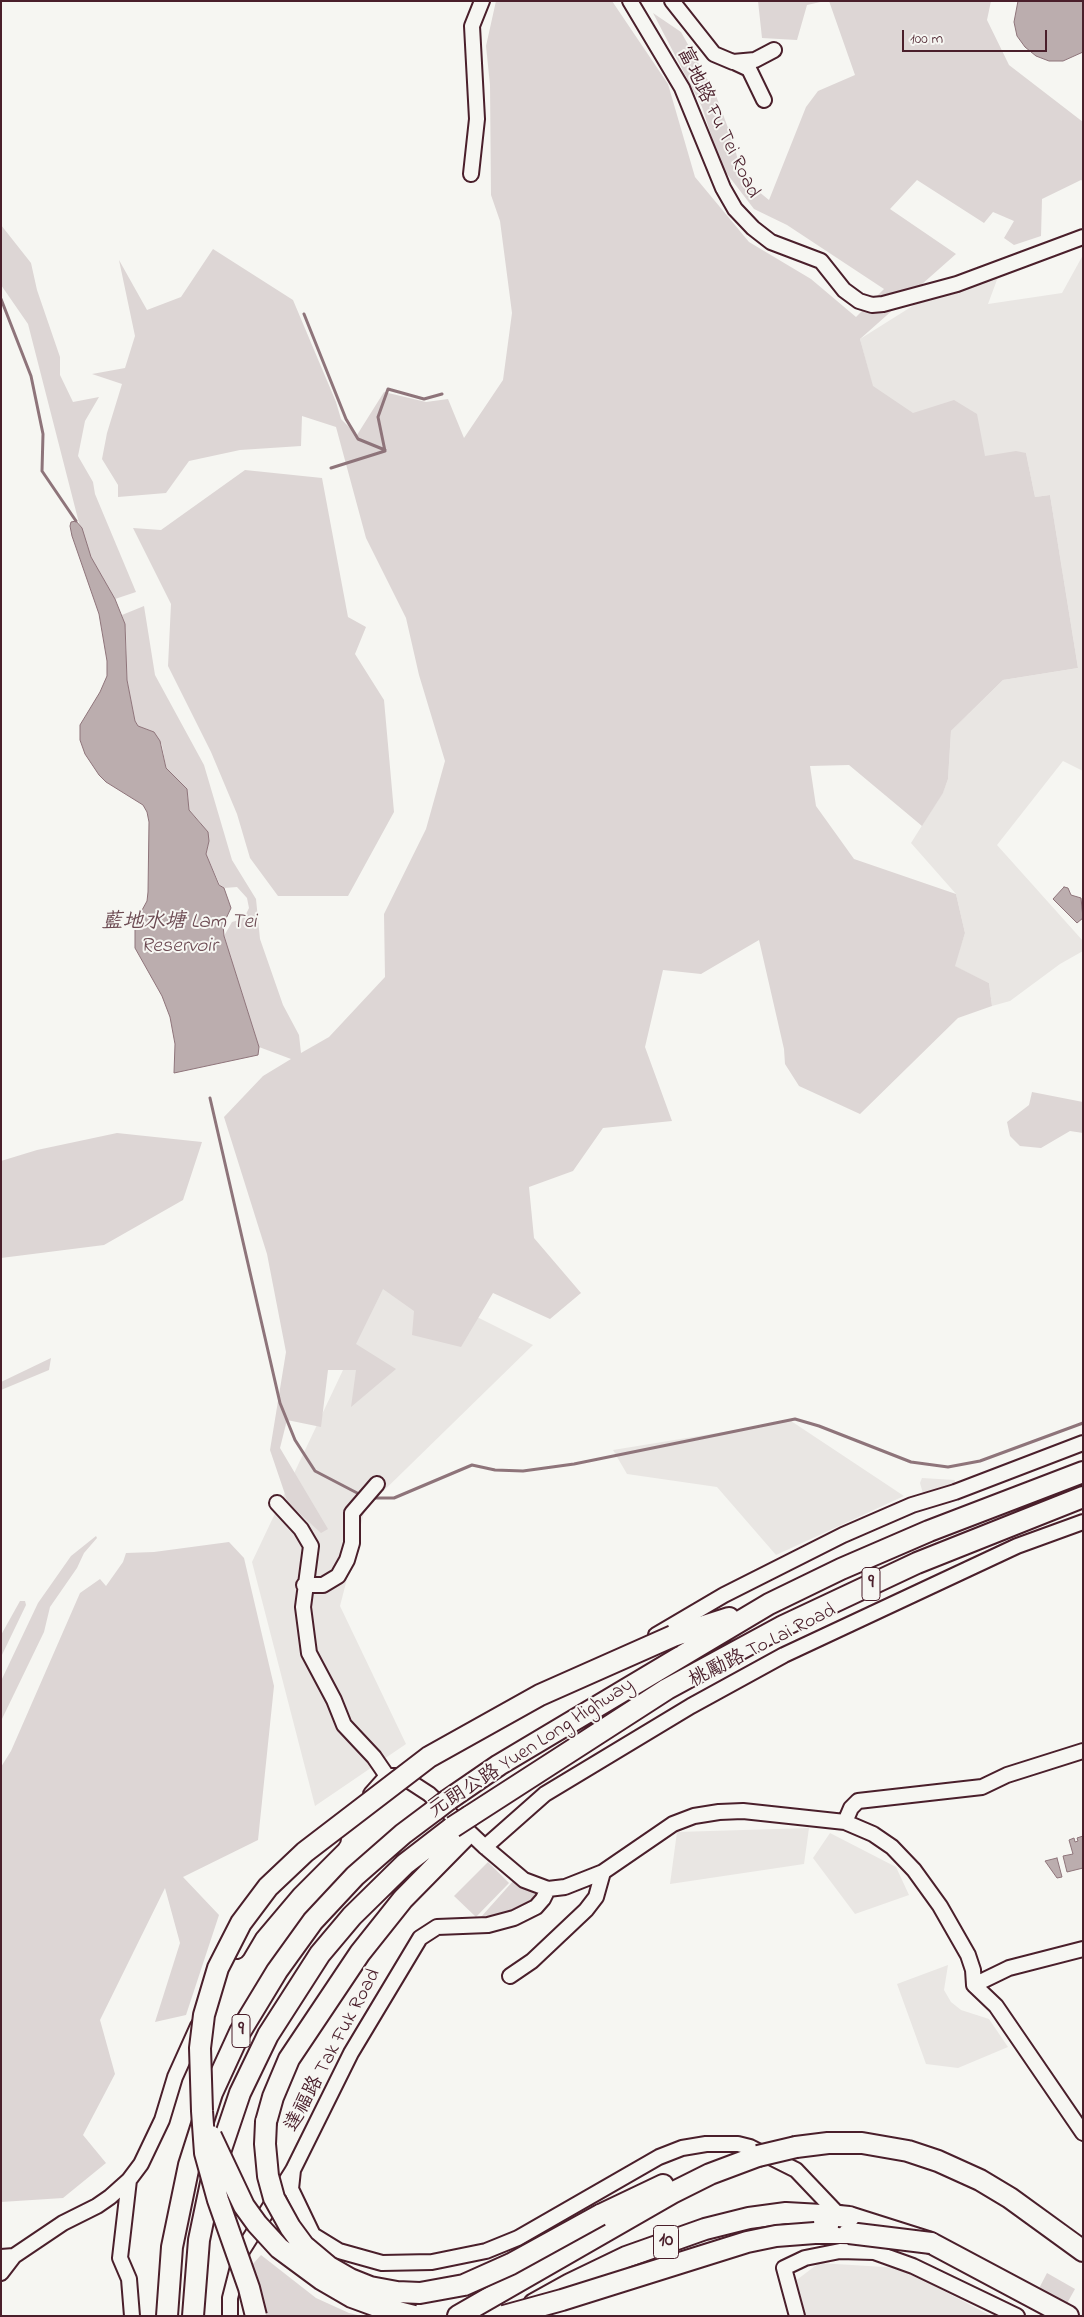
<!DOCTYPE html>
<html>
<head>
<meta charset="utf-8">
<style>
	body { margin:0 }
	#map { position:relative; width:1084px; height:2317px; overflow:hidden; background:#f6f6f2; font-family:"Indie Flower",sans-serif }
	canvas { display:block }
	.frame { position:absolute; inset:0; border:2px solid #4a1f2b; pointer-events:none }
	.scale { position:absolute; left:902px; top:30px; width:145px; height:22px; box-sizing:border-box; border:2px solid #4a1f2b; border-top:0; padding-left:6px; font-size:15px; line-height:18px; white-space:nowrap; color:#4a1f2b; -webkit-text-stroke:4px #f6f6f2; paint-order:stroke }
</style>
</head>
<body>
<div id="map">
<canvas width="1084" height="2317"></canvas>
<div class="frame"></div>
<div class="scale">100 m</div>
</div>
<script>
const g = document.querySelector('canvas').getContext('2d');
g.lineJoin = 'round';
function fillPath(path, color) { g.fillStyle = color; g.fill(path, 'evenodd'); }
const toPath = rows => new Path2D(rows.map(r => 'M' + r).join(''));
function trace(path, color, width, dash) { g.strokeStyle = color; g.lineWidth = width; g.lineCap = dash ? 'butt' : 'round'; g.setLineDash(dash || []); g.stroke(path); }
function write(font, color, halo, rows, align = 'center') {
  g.font = font + ' "Indie Flower","LXGW WenKai TC",sans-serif'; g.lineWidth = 4; g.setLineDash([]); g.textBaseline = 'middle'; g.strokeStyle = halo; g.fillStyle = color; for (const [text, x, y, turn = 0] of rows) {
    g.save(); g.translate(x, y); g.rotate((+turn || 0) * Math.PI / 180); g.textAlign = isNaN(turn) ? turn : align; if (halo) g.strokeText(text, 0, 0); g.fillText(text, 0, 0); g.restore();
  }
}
const built = toPath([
	[1083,255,1083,771,1063,761,997,845,1083,941,1083,951,1060,964,1010,1001,992,1006,989,983,954,966,965,933,956,894,911,843,943,792,948,779,951,731,1003,680,1078,668,1050,495,1035,497,1026,453,901,495,860,339,930,295,998,277,988,304,1062,293],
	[389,1273,533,1345,365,1509,340,1606,406,1744,315,1806,252,1562],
	[791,1421,904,1496,776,1555,717,1487,627,1474,613,1450],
	[922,1478,955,1480,954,1489,924,1497,920,1483],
	[809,1828,804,1864,670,1884,677,1832],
	[830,1833,896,1867,909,1895,855,1914,813,1858],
	[948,1965,944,1990,951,2002,961,2010,989,2019,1008,2047,958,2068,926,2064,897,1984],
	[819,2263,901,2268,991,2316,802,2316,794,2282]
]);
const green = toPath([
	[496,1,612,1,668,84,695,177,749,242,811,279,856,317,884,289,787,225,754,209,721,166,702,107,653,13,681,32,715,93,734,144,742,178,769,200,806,107,818,91,855,75,829,1,991,1,987,20,1009,65,1083,122,1083,181,1081,180,1042,199,1041,236,1014,245,1004,238,1014,221,993,212,984,223,917,180,890,209,956,254,860,339,873,386,913,413,954,400,977,414,985,456,1016,451,1026,453,1035,497,1050,495,1078,668,1003,680,951,731,948,779,943,793,922,826,849,765,810,766,816,806,854,859,956,894,965,933,955,966,989,983,992,1006,958,1018,860,1114,799,1086,785,1064,784,1049,759,940,701,974,663,970,645,1047,672,1121,603,1128,573,1171,529,1187,534,1238,581,1293,550,1319,493,1293,461,1347,412,1335,414,1311,383,1289,356,1344,396,1369,351,1407,356,1370,328,1370,321,1427,287,1420,280,1448,328,1529,321,1533,288,1503,270,1450,286,1352,267,1254,224,1117,263,1076,291,1059,259,1047,224,936,232,922,242,919,246,914,249,908,247,898,237,887,224,888,220,885,206,854,209,841,200,822,189,810,187,789,166,768,162,745,154,732,138,726,135,721,127,680,126,631,122,615,144,606,155,675,204,765,232,860,256,899,260,939,283,1005,299,1035,301,1053,329,1037,385,977,384,914,426,829,445,761,419,675,406,618,366,538,336,427,302,416,301,446,240,450,189,461,166,493,118,497,118,485,102,459,107,433,122,384,92,374,125,368,135,336,119,260,147,310,181,297,213,249,293,300,336,402,341,419,357,435,384,392,426,402,448,399,464,438,503,380,512,313,500,221,491,195,490,85,486,46],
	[758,1,825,1,807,5,797,40,762,38],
	[1,225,31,263,37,290,60,357,60,375,73,402,99,397,85,421,78,456,93,482,95,494,136,592,115,599,91,557,79,523,28,324,1,285],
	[245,470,322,478,348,617,366,627,355,654,384,700,394,812,348,896,278,896,250,858,237,814,211,752,168,666,171,604,133,528,161,530],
	[1032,1092,1083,1102,1083,1133,1070,1131,1041,1148,1020,1146,1010,1136,1007,1122,1029,1105],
	[117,1133,202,1142,183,1200,104,1245,1,1258,1,1161,37,1150],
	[51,1358,49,1370,1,1390,1,1382],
	[96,1536,97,1538,84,1553,77,1568,50,1607,44,1632,1,1721,1,1681,38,1603,71,1556],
	[229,1542,244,1558,274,1686,258,1840,183,1877,219,1915,186,2015,155,2022,180,1943,165,1888,100,2020,115,2074,83,2135,106,2163,63,2198,1,2202,1,1767,11,1751,80,1593,100,1579,106,1586,123,1562,126,1553,154,1552],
	[20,1601,25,1601,26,1605,1,1657,1,1635],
	[488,1862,509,1883,476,1917,454,1896],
	[514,1880,536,1895,522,1910,502,1916,481,1917],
	[261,2255,316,2298,349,2313,362,2316,262,2316,251,2266],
	[1047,2273,1075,2289,1060,2316,1033,2300]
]);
const water = toPath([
	[1018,1,1083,1,1083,52,1063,61,1049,61,1036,56,1025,47,1017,36,1014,22,1018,1],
	[76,521,82,528,91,557,115,599,125,624,127,680,135,721,138,726,154,732,160,741,166,768,187,789,189,810,208,832,209,841,206,854,219,885,224,888,231,908,223,925,224,936,259,1047,258,1055,174,1073,175,1044,170,1017,162,996,135,948,135,923,147,901,148,892,149,822,147,812,143,805,106,782,99,775,85,754,80,740,80,725,100,692,107,676,107,661,99,614,72,536,70,526,71,522,76,521],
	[1064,887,1068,888,1071,895,1081,898,1083,918,1077,923,1053,899,1064,887],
	[1083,1836,1083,1868,1067,1872,1063,1856,1073,1854,1069,1840,1074,1838,1075,1842,1078,1841,1077,1838,1083,1836],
	[1057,1858,1062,1877,1057,1878,1045,1861,1057,1858]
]);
const stream = toPath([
	[1,299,31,376,43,434,42,471,76,521],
	[304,314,346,419,358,439,385,450],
	[331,468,385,451,378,417,388,389,424,399,442,394],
	[210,1098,280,1403,295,1440,315,1471,361,1495],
	[369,1498,394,1498,472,1465,495,1470,523,1471,574,1464,795,1419,819,1426,911,1462,948,1467,980,1461,1083,1423]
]);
const minor = toPath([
	[630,1,682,88,723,188,735,209,753,228,771,242,821,261,844,290,859,301,872,305,883,304,957,284,1083,237],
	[672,1,714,54,733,62,755,60,774,50],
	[734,62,749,69,764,100],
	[471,174,477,119,472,26,482,1],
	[277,1503,301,1529,311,1546,303,1607,309,1653,334,1700,344,1725,374,1757,387,1776],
	[304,1585,323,1585,338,1576,347,1560,352,1543,352,1513,377,1484],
	[656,1635,724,1595,843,1535,912,1505,955,1492,1083,1443],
	[371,1794,387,1776,396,1776,409,1781,429,1794,485,1847,524,1880,548,1889,565,1887,603,1872,673,1824,694,1816,719,1812,743,1811,845,1822,873,1834,892,1847,914,1870,940,1906,968,1955,973,1970,974,1985],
	[845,1822,851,1808,858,1801,982,1787,1007,1775,1083,1751],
	[485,1847,545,1794,691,1706,784,1655,1017,1546,1083,1522],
	[237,1951,250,1929,288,1884,333,1839],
	[510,1976,532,1961,586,1910,596,1897,603,1872],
	[974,1985,996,2006,1083,2133],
	[974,1985,1009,1968,1083,1949],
	[293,2170,291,2189,313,2235,339,2251,382,2263,432,2262,486,2251,518,2238,659,2157,682,2148,706,2144,738,2144,750,2147,796,2170,874,2252,913,2266,1017,2316],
	[129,2180,120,2258,129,2279,132,2316],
	[1,2257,14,2256,63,2223,97,2206,110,2197,129,2180,141,2164,162,2120,175,2077,198,2026],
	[1,2273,14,2256],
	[230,2316,230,2298,242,2251,293,2170,351,2053,420,1938,437,1927,488,1925,514,1918,536,1907,543,1899,548,1889],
	[797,2316,784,2268,805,2258,840,2251,874,2252]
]);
const highway = toPath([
	[673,1636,729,1618],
	[448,1800,499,1765,769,1604,841,1569,929,1531,1083,1472],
	[470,1816,667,1689,783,1626,917,1563,1083,1497],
	[266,2122,273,2097,289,2059,360,1953,403,1899,464,1837],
	[796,2147,828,2143,862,2143,908,2151,938,2161,980,2180,1010,2198,1083,2251],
	[600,2215,663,2185],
	[849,2217,931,2243,1068,2316],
	[815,2233,849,2233],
	[534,2304,570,2284,626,2257,705,2229,749,2218,786,2213,839,2216],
	[167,2316,172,2247,189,2165,212,2093,240,2032,277,1971,313,1921,355,1876,403,1834,435,1810],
	[193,2316,199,2240,213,2173,240,2093,268,2035,320,1954,352,1916,405,1864,453,1827],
	[458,2316,672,2193,710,2174,758,2156]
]);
const highwayBridge = toPath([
	[435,1810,448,1800],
	[453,1827,470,1816],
	[266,2122,265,2144,268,2176,274,2198,290,2227,304,2246,329,2267,350,2279,370,2287,397,2292,420,2293,464,2285,511,2264,600,2215],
	[211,2136,244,2206,257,2224,279,2248,321,2279,352,2297,382,2308,414,2316],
	[758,2156,796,2147],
	[839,2216,849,2217],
	[849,2233,931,2243],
	[256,2316,249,2288,218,2200,205,2153,202,2111,200,2048,204,2015,218,1968,241,1923,268,1887,305,1852,429,1757,540,1695,673,1636],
	[504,2316,562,2300,747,2242,776,2236,815,2233]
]);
const shields = [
	[871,1584,18],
	[241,2031,18],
	[666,2242,25]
];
const shieldNames = [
	["9",871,1584],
	["9",241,2031],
	["10",666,2242]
];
const streetNames = [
	["富地路 Fu Tei Road",717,123,64],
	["桃勵路 To Lai Road",763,1647,-27],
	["元朗公路 Yuen Long Highway",532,1749,-33],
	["達福路 Tak Fuk Road",334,2051,-62]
];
const waterNames = [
	["藍地水塘 Lam Tei",179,924],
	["Reservoir",179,948]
];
fillPath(built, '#e9e6e3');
fillPath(green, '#ddd6d5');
fillPath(water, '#bbadae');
trace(water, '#8e747a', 1);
trace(stream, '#8e747a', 3);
trace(minor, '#4a1f2b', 18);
trace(highway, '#4a1f2b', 24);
trace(minor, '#f6f6f2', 14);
trace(highway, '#f6f6f2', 20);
trace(highwayBridge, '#4a1f2b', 24, []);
trace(highwayBridge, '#f6f6f2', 20);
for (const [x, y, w] of shields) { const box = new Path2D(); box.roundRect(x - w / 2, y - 16.5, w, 33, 4); g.fillStyle = '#f6f6f2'; g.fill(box); trace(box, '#4a1f2b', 1); }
write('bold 19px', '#4a1f2b', null, shieldNames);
write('20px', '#4a1f2b', '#f6f6f2', streetNames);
write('italic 21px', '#6c4a52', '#f6f6f2', waterNames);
</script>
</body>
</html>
